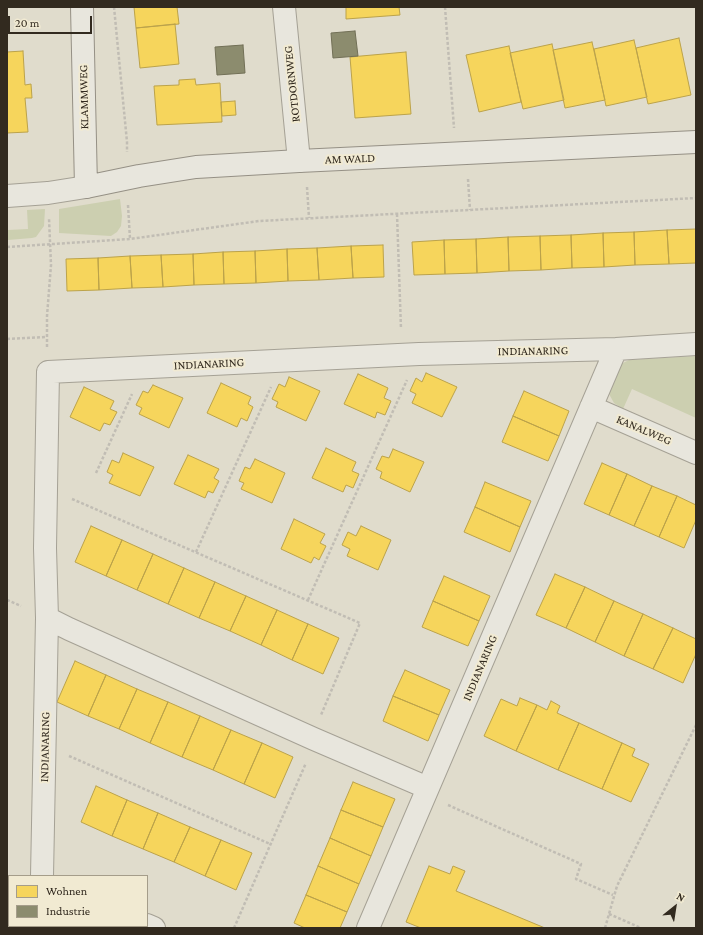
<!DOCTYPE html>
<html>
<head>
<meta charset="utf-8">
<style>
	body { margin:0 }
	#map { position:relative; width:703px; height:935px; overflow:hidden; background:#e0dccc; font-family:"Crimson Pro",serif }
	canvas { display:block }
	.frame { position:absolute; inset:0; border:8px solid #322a1f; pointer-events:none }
	.legend { position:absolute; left:8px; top:875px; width:140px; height:52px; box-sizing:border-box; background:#f1ead2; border:1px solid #a59d8a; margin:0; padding:5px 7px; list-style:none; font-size:12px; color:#322a1f }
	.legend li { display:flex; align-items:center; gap:8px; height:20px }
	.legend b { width:20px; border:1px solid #a59d8a }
	.north { position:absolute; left:655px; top:887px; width:40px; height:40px; -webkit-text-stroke:3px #f1ead2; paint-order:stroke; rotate:30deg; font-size:11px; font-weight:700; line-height:16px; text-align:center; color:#322a1f }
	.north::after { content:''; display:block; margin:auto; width:14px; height:18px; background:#322a1f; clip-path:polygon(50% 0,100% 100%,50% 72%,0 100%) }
	.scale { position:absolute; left:8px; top:16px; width:84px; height:18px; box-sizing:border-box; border:2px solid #322a1f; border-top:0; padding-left:5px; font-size:12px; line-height:14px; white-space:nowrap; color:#322a1f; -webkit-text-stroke:3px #f1ead2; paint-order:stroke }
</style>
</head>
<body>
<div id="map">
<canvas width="703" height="935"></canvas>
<div class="frame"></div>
<ul class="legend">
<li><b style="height:11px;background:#f6d55c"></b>Wohnen</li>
<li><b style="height:11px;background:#8c8c6e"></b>Industrie</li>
</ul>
<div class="north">N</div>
<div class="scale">20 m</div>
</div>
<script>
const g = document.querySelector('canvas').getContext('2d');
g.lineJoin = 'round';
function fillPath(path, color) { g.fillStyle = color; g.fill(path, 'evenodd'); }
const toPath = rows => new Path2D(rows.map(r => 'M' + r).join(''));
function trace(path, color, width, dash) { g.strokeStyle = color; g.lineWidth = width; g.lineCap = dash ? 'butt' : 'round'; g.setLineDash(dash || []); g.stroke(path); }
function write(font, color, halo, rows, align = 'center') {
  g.font = font + ' "Crimson Pro",serif'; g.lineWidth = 4; g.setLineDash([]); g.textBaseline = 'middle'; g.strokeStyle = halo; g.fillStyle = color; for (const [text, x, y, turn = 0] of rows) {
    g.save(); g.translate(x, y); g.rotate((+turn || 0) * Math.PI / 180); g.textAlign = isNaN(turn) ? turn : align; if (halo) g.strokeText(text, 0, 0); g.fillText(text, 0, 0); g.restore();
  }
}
const green = toPath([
	[120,199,122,216,121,226,117,232,111,236,59,233,59,209],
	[45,209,44,226,36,237,32,238,8,240,8,230,28,229,27,210],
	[696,356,696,418,632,389,623,409,614,403,609,394,621,364,629,360]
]);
const homes = toPath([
	[134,7,177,7,179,24,136,28,134,7],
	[346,7,399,7,400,15,346,19,346,7],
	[175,24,179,64,140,68,136,28,175,24],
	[679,38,691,95,648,104,636,48,679,38],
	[634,40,647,97,606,106,594,49,634,40],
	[592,42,605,100,565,108,553,50,592,42],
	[552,44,564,100,523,109,510,53,552,44],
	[509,46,521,102,479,112,466,55,509,46],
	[23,51,25,85,31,84,32,98,25,98,28,132,7,133,7,52,23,51],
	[406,52,411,114,355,118,350,57,406,52],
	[195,79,196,85,220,83,222,122,157,125,154,86,179,85,179,80,195,79],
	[235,101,236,115,222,116,221,102,235,101],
	[696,229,696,263,669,264,667,230,696,229],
	[667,230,669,264,635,265,634,232,667,230],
	[634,232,635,265,604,267,603,233,634,232],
	[603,233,604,267,572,268,571,235,603,233],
	[571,235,572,268,541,270,540,236,571,235],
	[540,236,541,270,509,271,508,237,540,236],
	[508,237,509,271,477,273,476,239,508,237],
	[476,239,477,273,445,274,444,240,476,239],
	[444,240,445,274,414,275,412,242,444,240],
	[383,245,384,277,353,278,351,246,383,245],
	[351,246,353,278,319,280,317,248,351,246],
	[317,248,319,280,288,281,287,249,317,248],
	[287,249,288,281,256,283,255,251,287,249],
	[255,251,256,283,224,284,223,252,255,251],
	[223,252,224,284,194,285,193,254,223,252],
	[193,254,194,285,163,287,161,255,193,254],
	[161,255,163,287,132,288,130,256,161,255],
	[130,256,132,288,99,290,98,258,130,256],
	[98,258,99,290,67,291,66,259,98,258],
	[426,373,457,387,442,417,412,403,416,394,410,391,416,378,422,382,426,373],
	[358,374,388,388,384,398,391,401,385,415,377,412,375,418,344,404,358,374],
	[289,377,320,391,306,421,276,407,278,402,272,399,279,384,285,387,289,377],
	[221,383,251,397,248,404,253,407,247,421,241,418,237,427,207,413,221,383],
	[153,385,183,398,169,428,139,414,142,408,136,405,143,391,148,393,153,385],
	[84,387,114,401,110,409,117,412,110,425,104,423,100,431,70,417,84,387],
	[524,391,569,411,559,436,513,416,524,391],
	[513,416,559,436,548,461,502,442,513,416],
	[326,448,356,462,352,471,359,474,353,488,346,485,343,492,312,478,326,448],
	[393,449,424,462,410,492,380,478,382,472,376,469,382,456,389,458,393,449],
	[123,453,154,467,140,496,109,483,113,475,107,472,112,460,119,463,123,453],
	[188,455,219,469,214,478,219,481,213,493,208,491,205,498,174,484,188,455],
	[255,459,285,473,272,503,241,489,244,483,239,481,245,467,250,469,255,459],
	[602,463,627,474,609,515,584,504,602,463],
	[627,474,652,486,634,526,609,515,627,474],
	[485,482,531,501,520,527,475,507,485,482],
	[652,486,677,496,659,537,634,526,652,486],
	[677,496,696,505,696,520,684,548,659,537,677,496],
	[475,507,520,527,510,552,464,532,475,507],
	[294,519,325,534,320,543,326,546,319,560,314,557,311,563,281,549,294,519],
	[91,526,122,540,106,576,75,562,91,526],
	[361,526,391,540,378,570,347,556,350,549,342,545,348,532,356,536,361,526],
	[122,540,153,554,137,590,106,576,122,540],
	[153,554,184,568,168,604,137,590,153,554],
	[184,568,215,582,199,618,168,604,184,568],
	[555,574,585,587,566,628,536,615,555,574],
	[444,576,490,596,479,621,433,601,444,576],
	[215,582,246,596,230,631,199,618,215,582],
	[585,587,614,601,595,642,566,628,585,587],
	[246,596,277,610,261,645,230,631,246,596],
	[433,601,479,621,468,646,422,627,433,601],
	[614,601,643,614,624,656,595,642,614,601],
	[277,610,308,624,292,660,261,645,277,610],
	[643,614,673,628,653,669,624,656,643,614],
	[308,624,339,638,323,674,292,660,308,624],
	[673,628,696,639,696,654,683,683,653,669,673,628],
	[75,661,106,675,88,716,57,702,75,661],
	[405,670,450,690,439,715,393,696,405,670],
	[106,675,137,689,119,729,88,716,106,675],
	[137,689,168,702,150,743,119,729,137,689],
	[393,696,439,715,428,741,383,721,393,696],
	[520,698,537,705,516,751,484,736,501,699,517,706,520,698],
	[551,701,560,706,557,713,579,723,558,770,516,751,537,705,547,710,551,701],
	[168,702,200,716,182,757,150,743,168,702],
	[200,716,231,730,213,770,182,757,200,716],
	[579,723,622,743,602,789,558,770,579,723],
	[231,730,262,743,244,784,213,770,231,730],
	[262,743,293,757,275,798,244,784,262,743],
	[622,743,635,749,632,756,649,764,631,802,602,789,622,743],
	[353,782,395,799,383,827,341,810,353,782],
	[96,786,127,800,112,836,81,822,96,786],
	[127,800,158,813,143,849,112,836,127,800],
	[341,810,383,827,371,856,330,838,341,810],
	[158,813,190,827,174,862,143,849,158,813],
	[190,827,221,840,205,876,174,862,190,827],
	[330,838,371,856,359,884,318,866,330,838],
	[221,840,252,853,236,890,205,876,221,840],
	[318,866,359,884,347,912,306,895,318,866],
	[429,866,450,874,453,866,465,871,456,891,545,928,421,928,406,922,429,866],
	[306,895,347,912,340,928,305,928,294,923,306,895]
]);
const industry = toPath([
	[355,31,358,56,333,58,331,33,355,31],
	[243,45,245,73,217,75,215,47,243,45]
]);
const path = toPath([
	[114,7,127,142,127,152],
	[445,7,454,128],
	[468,179,470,210],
	[307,187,309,218],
	[128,205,130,239],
	[397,214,401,329],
	[7,247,130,239,259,221,696,198],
	[7,339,46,337],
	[47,347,47,316,51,265,49,218],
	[96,473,132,394],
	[72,499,360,623,321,715],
	[196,552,271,387],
	[7,600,21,606],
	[308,600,407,380],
	[69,756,270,844],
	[448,805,581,864,576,879,613,895],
	[7,884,9,884],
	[609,914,641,928],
	[234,928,306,763],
	[605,928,617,886,696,725]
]);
const minor = toPath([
	[284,7,299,161],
	[7,196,48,193,86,187],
	[591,407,696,453],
	[47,618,69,629,314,739,428,788,616,349],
	[42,876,47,618,45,548,48,372,419,354,616,349,696,344],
	[147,925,154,928],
	[39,928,39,926],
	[368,928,428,788]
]);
const secondary = toPath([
	[82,7,86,187,139,176,196,167,299,161,696,142]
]);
const streetNames = [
	["ROTDORNWEG",292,84,-96],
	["KLAMMWEG",84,97,-91],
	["AM WALD",350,159,-2],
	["INDIANARING",533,351,-1],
	["INDIANARING",209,364,-3],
	["KANALWEG",644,430,23],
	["INDIANARING",480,668,-67],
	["INDIANARING",45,747,-89]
];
fillPath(green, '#cccfb0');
fillPath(homes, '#f6d55c');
trace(homes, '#bba24a', 1);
fillPath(industry, '#8c8c6e');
trace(industry, '#716f56', 1);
trace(minor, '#a5a195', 24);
trace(secondary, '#959085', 24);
trace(path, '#c1bdb4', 2.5, [3, 2]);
trace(minor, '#e8e6dd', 22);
trace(secondary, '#e8e6dd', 22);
write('12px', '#322a1f', '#f1ead2', streetNames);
</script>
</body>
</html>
